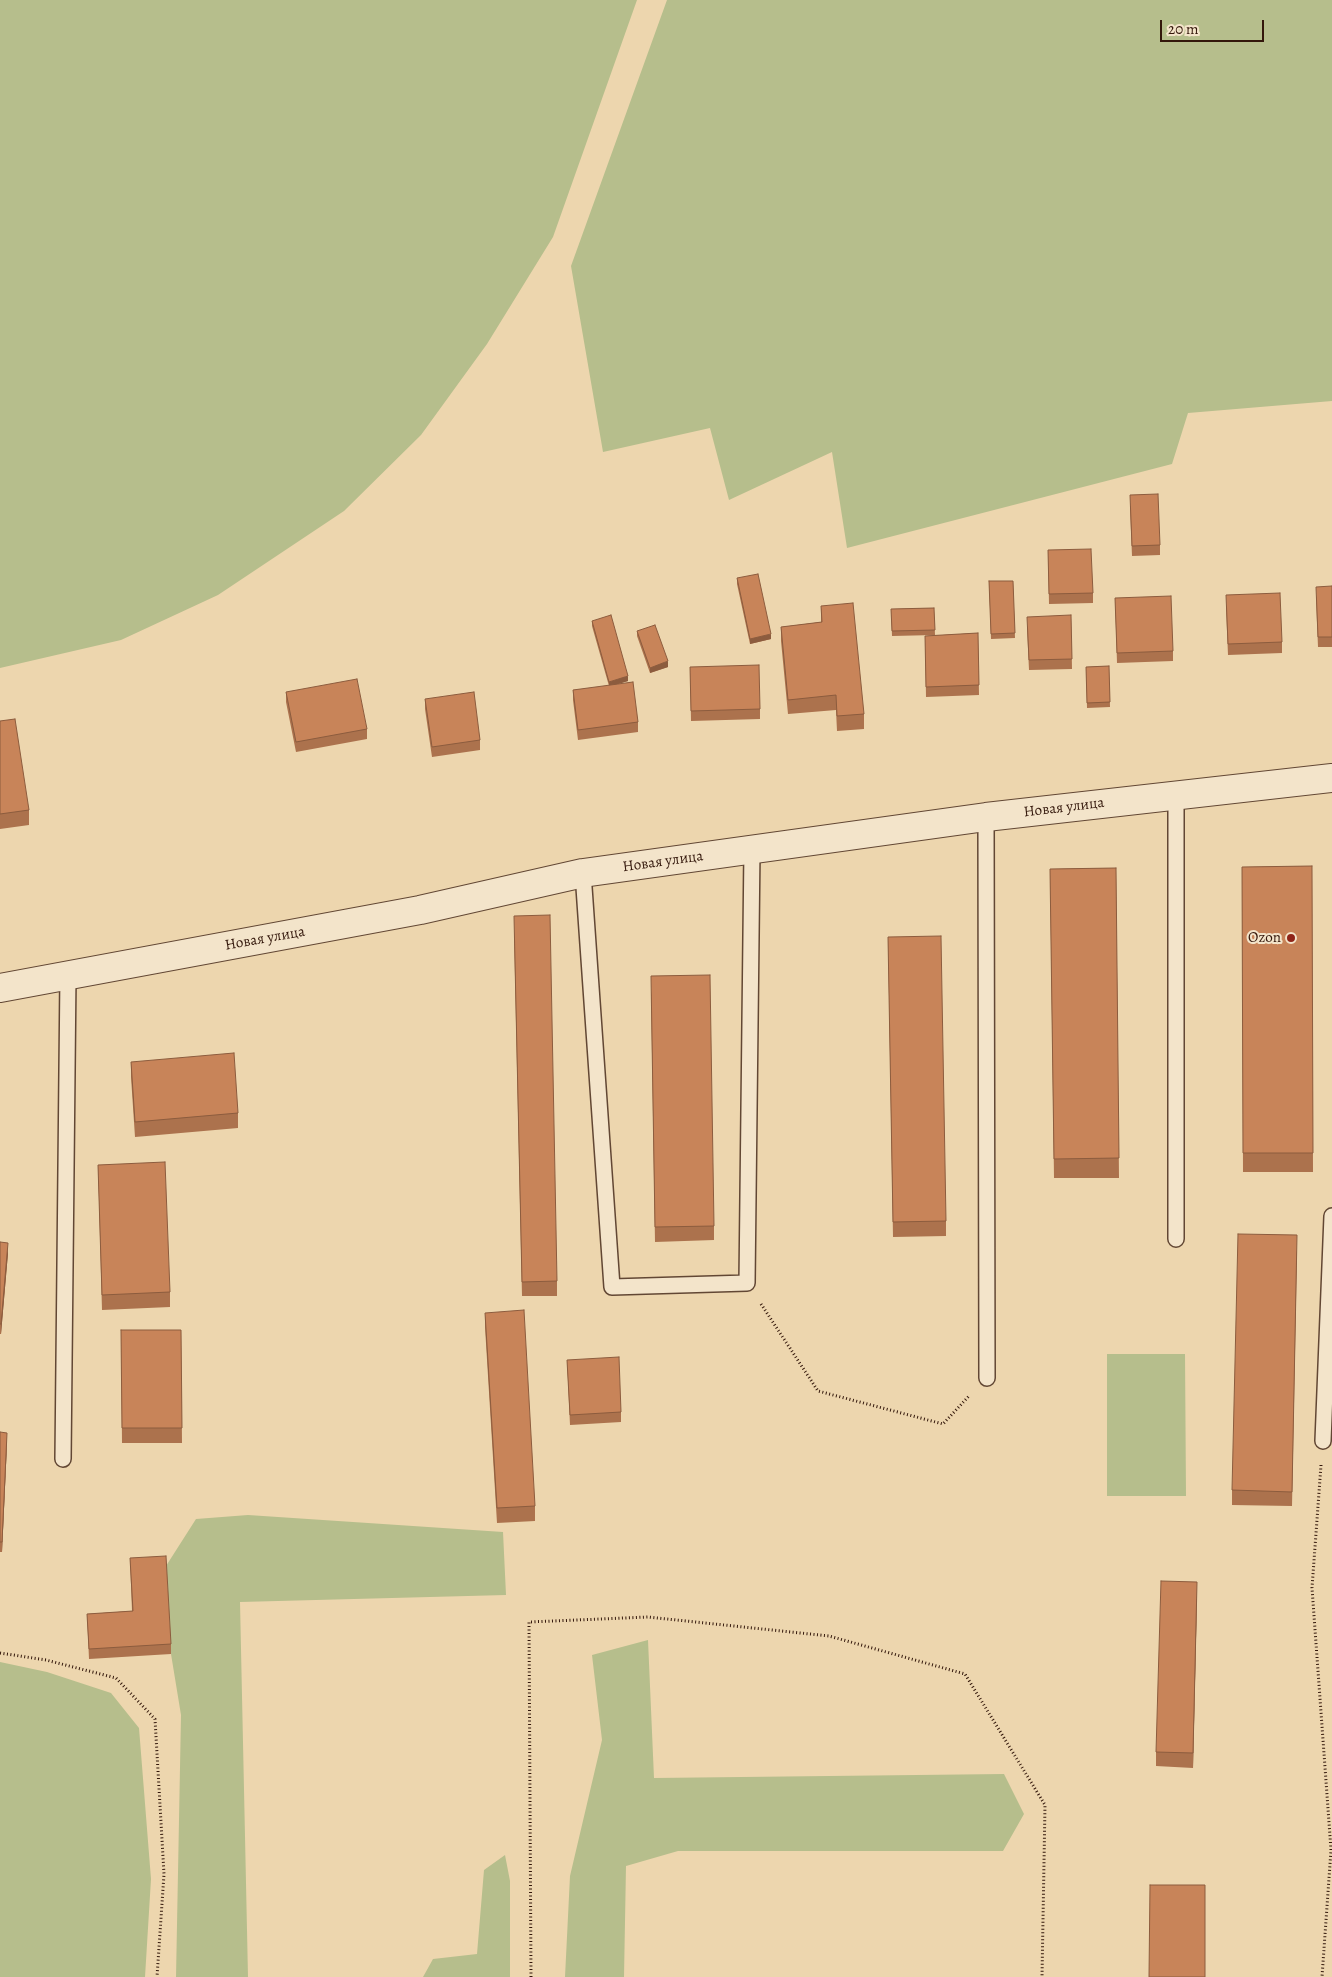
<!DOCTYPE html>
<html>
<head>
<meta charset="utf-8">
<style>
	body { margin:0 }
	#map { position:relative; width:1332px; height:1977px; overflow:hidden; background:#edd6ae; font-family:Alegreya,serif }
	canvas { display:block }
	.scale { position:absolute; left:1160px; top:20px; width:104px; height:22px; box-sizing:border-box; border:2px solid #33170b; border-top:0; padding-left:6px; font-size:15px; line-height:18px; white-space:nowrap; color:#33170b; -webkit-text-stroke:4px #f3e4ca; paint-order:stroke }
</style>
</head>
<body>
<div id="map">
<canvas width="1332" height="1977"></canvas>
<div class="scale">20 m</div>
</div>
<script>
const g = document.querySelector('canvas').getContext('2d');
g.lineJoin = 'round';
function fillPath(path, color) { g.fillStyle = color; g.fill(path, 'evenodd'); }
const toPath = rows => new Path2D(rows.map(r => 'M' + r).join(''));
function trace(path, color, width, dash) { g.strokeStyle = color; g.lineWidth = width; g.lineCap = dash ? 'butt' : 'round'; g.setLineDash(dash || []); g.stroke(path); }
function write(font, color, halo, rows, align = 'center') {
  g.font = font + ' Alegreya,serif'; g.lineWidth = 4; g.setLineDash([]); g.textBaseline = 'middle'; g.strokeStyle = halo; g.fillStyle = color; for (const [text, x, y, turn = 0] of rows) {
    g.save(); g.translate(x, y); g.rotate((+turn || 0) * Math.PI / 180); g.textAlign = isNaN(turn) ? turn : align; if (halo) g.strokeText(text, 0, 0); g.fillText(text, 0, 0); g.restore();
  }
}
const green = toPath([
	[0,0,637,0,553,237,487,344,421,435,344,511,218,595,121,640,0,668],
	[667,0,1332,0,1332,401,1188,413,1172,464,847,548,832,452,729,500,710,428,603,452,571,266],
	[1185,1354,1186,1496,1107,1496,1107,1354],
	[248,1515,503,1532,506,1595,240,1602,248,1977,176,1977,181,1715,171,1654,166,1566,196,1519],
	[648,1640,654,1778,1004,1774,1024,1814,1003,1851,678,1851,626,1866,624,1977,565,1977,570,1876,602,1740,592,1655],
	[0,1662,47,1672,111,1693,139,1728,151,1879,145,1977,0,1977],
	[505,1855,510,1881,510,1977,423,1977,433,1959,477,1954,484,1870]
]);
const path = toPath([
	[761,1304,818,1391,943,1424,969,1396],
	[1321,1465,1312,1588,1331,1850,1322,1977],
	[0,1653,46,1660,116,1678,155,1719,164,1874,157,1977],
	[531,1977,529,1622,648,1617,829,1636,965,1674,1045,1805,1042,1977]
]);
const lane = toPath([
	[986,817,987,1378],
	[583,873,612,1287,747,1283,752,849],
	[1176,1239,1176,795],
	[1323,1441,1332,1216],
	[63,1459,68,974]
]);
const street = toPath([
	[0,988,420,910,583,873,986,817,1332,778]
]);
const wall = toPath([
	[1130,506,1160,545,1160,555,1132,556],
	[1048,550,1093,593,1093,603,1049,604],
	[737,578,771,639,750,644,737,584],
	[989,581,1013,581,1015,638,991,639],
	[1332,586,1332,647,1318,647,1316,597],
	[1115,598,1173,651,1173,661,1117,663],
	[821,606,864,714,864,729,837,731,836,710,788,714,781,641,781,627,821,622],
	[1226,606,1282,642,1282,653,1228,655],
	[934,608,935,635,892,636,891,609],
	[1071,615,1072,669,1029,670,1027,627],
	[592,621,628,681,617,684,638,722,638,732,578,740,573,700,573,690,609,686,592,626],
	[637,631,668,667,650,673,637,636],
	[978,633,979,695,926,697,925,636],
	[1109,666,1110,707,1087,708,1086,667],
	[690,667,760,709,760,719,691,721],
	[286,692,367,729,367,739,296,752,286,702],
	[425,699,480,740,480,750,432,757,425,709],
	[0,721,29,810,29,825,0,829],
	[1312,866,1313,1172,1243,1172,1242,867],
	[1116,868,1119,1178,1054,1178,1050,869],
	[514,931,557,1281,557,1296,522,1296],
	[888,937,946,1221,946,1236,893,1237],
	[651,991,714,1226,714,1240,655,1242],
	[131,1062,238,1113,238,1128,135,1137,131,1077],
	[98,1165,170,1292,170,1307,102,1310],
	[0,1242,8,1253,1,1334,0,1334],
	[1297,1250,1292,1506,1232,1505,1232,1490],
	[485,1313,535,1506,535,1521,497,1523,485,1327],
	[121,1330,181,1330,182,1443,122,1443],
	[567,1360,621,1412,621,1422,570,1425],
	[0,1432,7,1443,2,1552,0,1552],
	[130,1558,171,1644,171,1654,89,1659,87,1614,132,1611],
	[1197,1596,1193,1768,1156,1766,1156,1752]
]);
const shadedWall = toPath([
	[771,634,771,639,750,644,750,639],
	[668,661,668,667,650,673,650,668],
	[628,676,628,681,609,687,609,682],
	[8,1243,8,1253,1,1334,1,1324],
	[7,1433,7,1443,2,1552,2,1542],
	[1197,1582,1197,1596,1193,1768,1193,1753]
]);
const building = toPath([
	[1158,494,1160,545,1132,546,1130,495,1158,494],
	[1091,549,1093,593,1049,594,1048,550,1091,549],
	[758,574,771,634,750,639,737,578,758,574],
	[989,581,1013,581,1015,633,991,634,989,581],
	[1332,586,1332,637,1318,637,1316,587,1332,586],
	[1280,593,1282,642,1228,644,1226,595,1280,593],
	[1171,596,1173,651,1117,653,1115,598,1171,596],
	[853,603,864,714,837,716,836,695,788,700,781,627,822,622,821,606,853,603],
	[934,608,935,630,892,631,891,609,934,608],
	[611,615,628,676,609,682,592,621,611,615],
	[1071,615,1072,659,1029,660,1027,617,1071,615],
	[655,625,668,661,650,668,637,631,655,625],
	[978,633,979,685,926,687,925,636,978,633],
	[759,665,760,709,691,711,690,667,759,665],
	[1109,666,1110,702,1087,703,1086,667,1109,666],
	[357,679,367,729,296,742,286,692,357,679],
	[633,682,638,722,578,730,573,690,633,682],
	[474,692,480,740,432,747,425,699,474,692],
	[15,719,29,810,0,814,0,721,15,719],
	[1312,866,1313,1153,1243,1153,1242,867,1312,866],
	[1116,868,1119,1158,1054,1159,1050,869,1116,868],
	[550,915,557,1281,522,1282,514,916,550,915],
	[941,936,946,1221,893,1222,888,937,941,936],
	[710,975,714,1226,655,1227,651,976,710,975],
	[234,1053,238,1113,135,1122,131,1062,234,1053],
	[165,1162,170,1292,102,1295,98,1165,165,1162],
	[1238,1234,1297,1235,1292,1492,1232,1490,1238,1234],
	[0,1242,8,1243,1,1324,0,1324,0,1242],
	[524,1310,535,1506,497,1508,485,1313,524,1310],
	[121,1330,181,1330,182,1428,122,1428,121,1330],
	[619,1357,621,1412,570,1415,567,1360,619,1357],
	[0,1432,7,1433,2,1542,0,1542,0,1432],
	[166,1556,171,1644,89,1649,87,1614,133,1611,130,1558,166,1556],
	[1161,1581,1197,1582,1193,1753,1156,1752,1161,1581],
	[1150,1885,1205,1885,1205,1977,1149,1977,1150,1885]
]);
const markers = [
	[1291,938,5,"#8f2418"]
];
const streetNames = [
	["Новая улица",1064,808,-7],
	["Новая улица",663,862,-8],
	["Новая улица",265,939,-10]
];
const poiNames = [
	["Ozon",1281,938]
];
fillPath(green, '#b6be8c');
trace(lane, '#624734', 18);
trace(street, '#624734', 30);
trace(path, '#33170b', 3, [1, 2.5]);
trace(lane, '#f3e4ca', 15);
trace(street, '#f3e4ca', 28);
fillPath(wall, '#ac724d');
fillPath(shadedWall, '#8c5c3e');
fillPath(building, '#c88459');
trace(building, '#8c5c3e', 1);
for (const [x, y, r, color] of markers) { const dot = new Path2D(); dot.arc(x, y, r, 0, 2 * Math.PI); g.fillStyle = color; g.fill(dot); trace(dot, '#f3e4ca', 2); }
write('15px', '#33170b', '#f3e4ca', streetNames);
write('15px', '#33170b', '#f3e4ca', poiNames, 'right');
</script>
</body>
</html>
